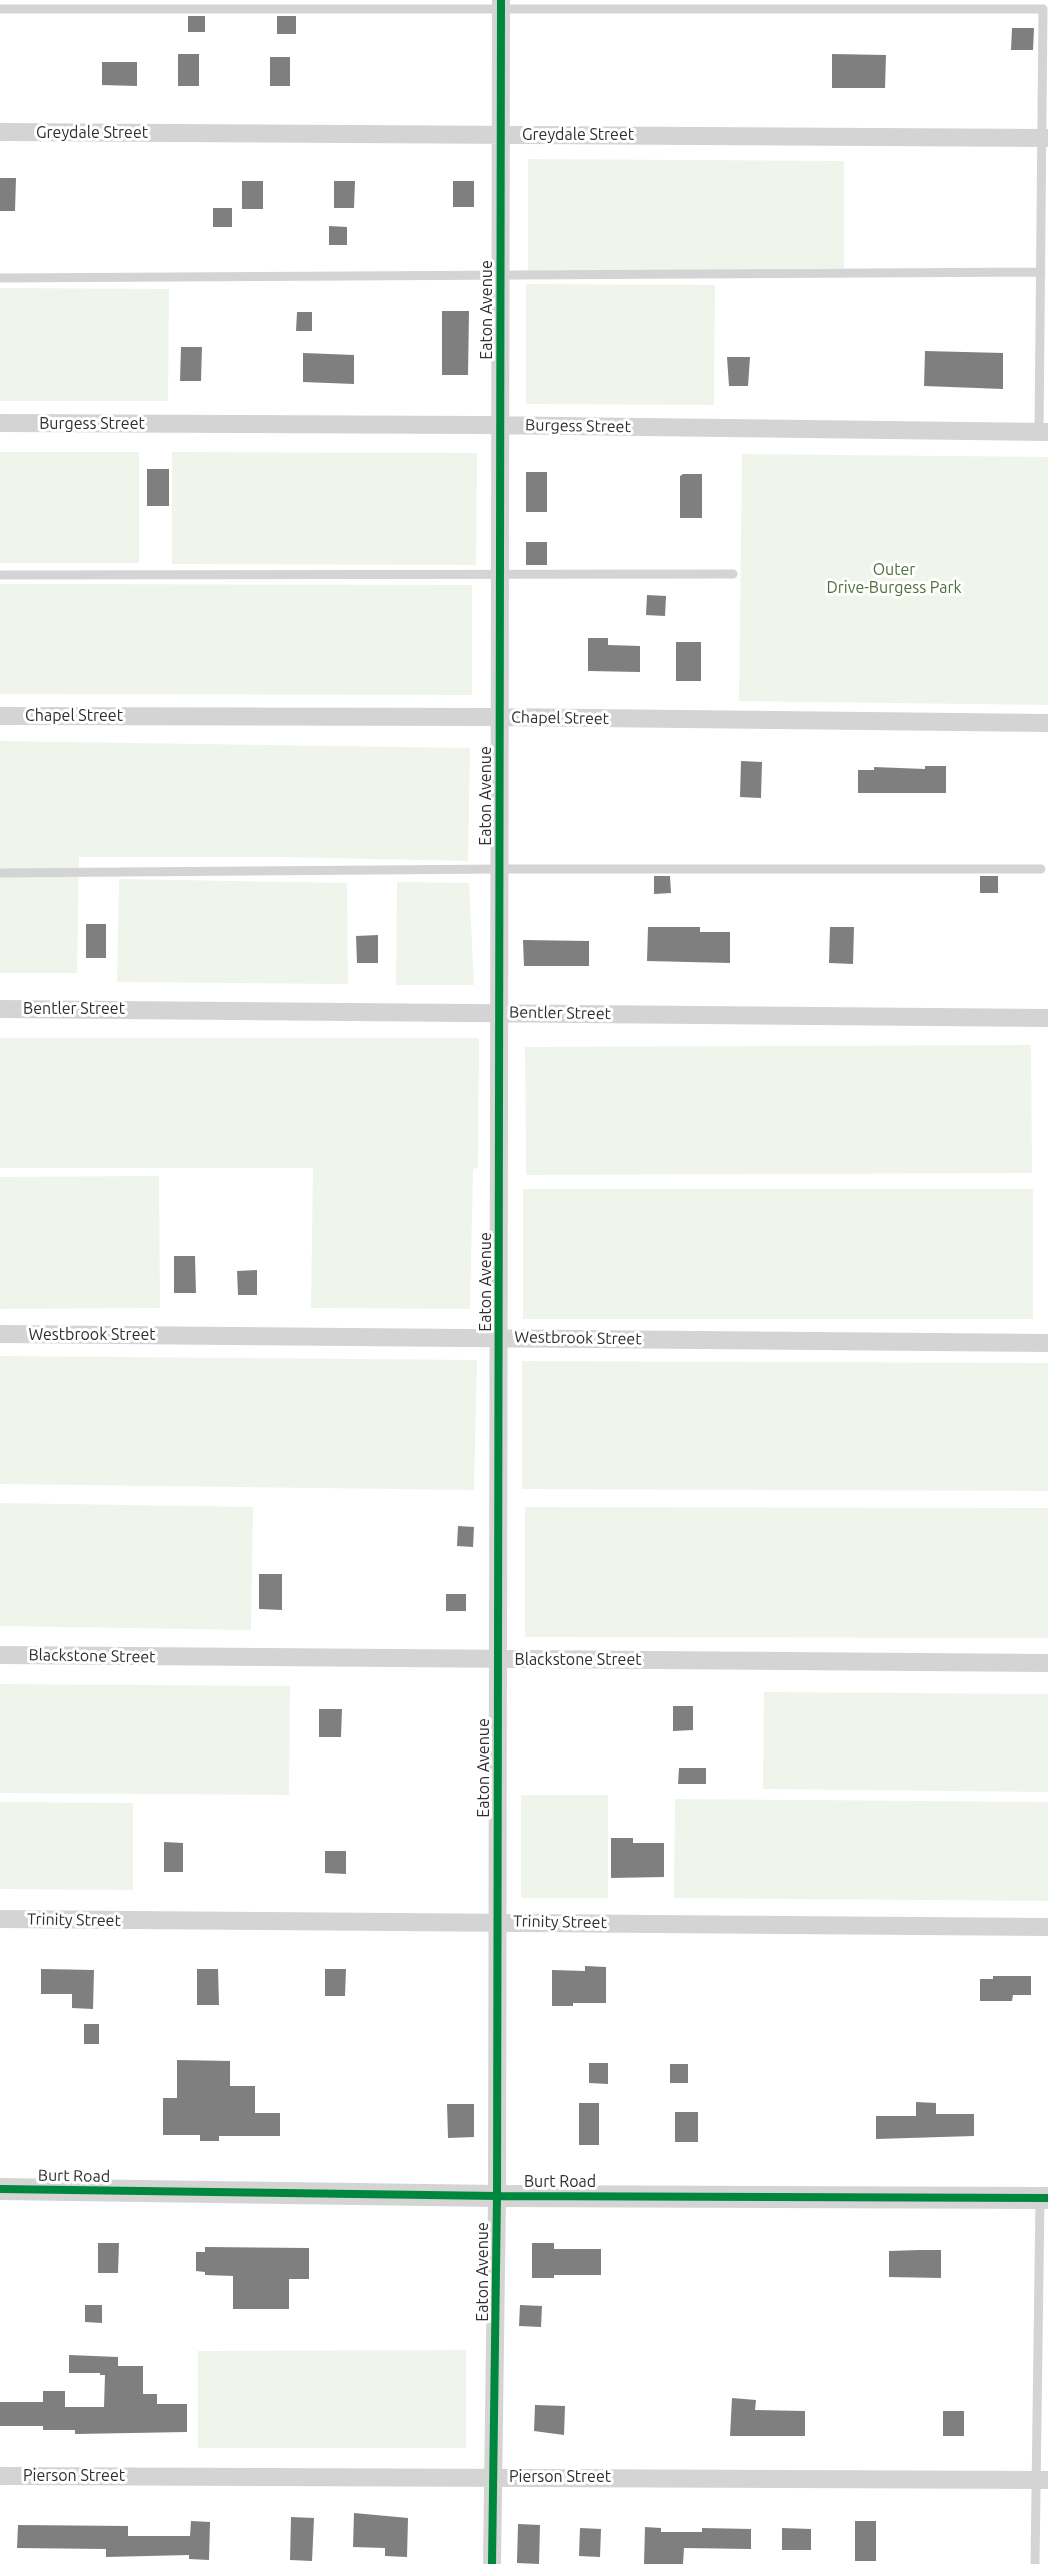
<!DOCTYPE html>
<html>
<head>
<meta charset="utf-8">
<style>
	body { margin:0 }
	canvas { display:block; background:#fff }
</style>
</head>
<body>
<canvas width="1048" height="2564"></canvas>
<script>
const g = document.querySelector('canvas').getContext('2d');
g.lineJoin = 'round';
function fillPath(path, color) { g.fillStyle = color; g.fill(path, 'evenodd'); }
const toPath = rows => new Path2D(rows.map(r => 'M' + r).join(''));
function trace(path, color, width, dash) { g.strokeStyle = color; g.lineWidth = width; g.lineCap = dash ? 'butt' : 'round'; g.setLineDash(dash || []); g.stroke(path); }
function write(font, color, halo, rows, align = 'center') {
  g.font = font + ' Ubuntu,sans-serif'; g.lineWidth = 6; g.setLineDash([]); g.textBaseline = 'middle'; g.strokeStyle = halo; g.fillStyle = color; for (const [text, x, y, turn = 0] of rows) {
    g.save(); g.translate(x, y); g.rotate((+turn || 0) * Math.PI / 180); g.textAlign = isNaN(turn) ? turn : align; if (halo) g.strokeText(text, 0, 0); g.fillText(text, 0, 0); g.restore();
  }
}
const green = toPath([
	[528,159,844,161,844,268,528,272],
	[526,284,715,285,714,405,526,404],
	[0,288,169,289,168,401,0,401],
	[0,452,139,452,139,563,0,563],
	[172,452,477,453,476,565,172,564],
	[742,454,1048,457,1048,705,739,701],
	[0,584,472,585,472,695,0,694],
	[0,741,470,748,468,861,281,857,79,857,77,973,0,973],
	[119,879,347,883,348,984,117,982],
	[397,882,469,883,474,985,396,985],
	[0,1038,479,1038,478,1168,473,1169,470,1309,311,1308,313,1168,0,1168],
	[1031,1045,1032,1173,526,1175,525,1047],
	[159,1176,160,1308,0,1309,0,1177],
	[523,1189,1033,1189,1033,1319,523,1319],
	[0,1356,477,1360,474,1490,0,1484],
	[522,1361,1048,1363,1048,1491,522,1489],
	[0,1503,253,1507,251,1630,0,1626],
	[525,1507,1048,1508,1048,1638,525,1637],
	[0,1684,290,1686,289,1795,0,1793],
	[764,1692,1048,1694,1048,1792,763,1789],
	[521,1795,608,1795,608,1898,521,1898],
	[675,1799,1048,1802,1048,1901,674,1898],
	[0,1802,133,1803,133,1890,0,1889],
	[466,2350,466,2448,198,2448,198,2351]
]);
const building = toPath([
	[188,16,205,16,205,32,188,32],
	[277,16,296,16,296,34,277,34],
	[1012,28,1034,28,1033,50,1011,50],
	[178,54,199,54,199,86,178,86],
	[832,54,886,55,885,88,832,88],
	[270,57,290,57,290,86,270,86],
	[102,62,137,62,137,86,102,85],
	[0,178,16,178,15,211,0,211],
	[242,181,263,181,263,209,242,209],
	[334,181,355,181,354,208,334,208],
	[453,181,474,181,474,207,453,207],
	[213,208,232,208,232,227,213,227],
	[329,226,347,227,347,245,329,245],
	[442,311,469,311,468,375,442,375],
	[297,312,312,312,312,331,296,331],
	[181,347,202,347,201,381,180,381],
	[925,351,1003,353,1003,389,924,386],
	[303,353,354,355,354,384,303,382],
	[727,357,750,357,748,386,729,386],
	[147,469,169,469,169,506,147,506],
	[526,472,547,472,547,512,526,512],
	[683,474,702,474,702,518,680,518,680,476],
	[526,542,547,542,547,565,526,565],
	[647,595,666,596,665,616,646,615],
	[588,638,608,638,608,645,640,646,640,672,588,671],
	[676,642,701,642,701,681,676,681],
	[741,761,762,762,761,798,740,797],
	[925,766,946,766,946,793,858,793,858,770,874,770,874,767,925,769],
	[654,876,670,876,671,893,654,894],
	[980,876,998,876,998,893,980,893],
	[86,924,106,924,106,958,86,958],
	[648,927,700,927,700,932,730,932,730,963,647,961],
	[830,927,854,927,853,964,829,963],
	[378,935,378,963,357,963,356,936],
	[523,940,589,941,589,966,524,966],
	[174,1256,195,1256,196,1293,174,1293],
	[257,1270,257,1295,238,1295,237,1271],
	[458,1526,474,1527,473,1547,457,1546],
	[259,1574,282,1574,282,1610,259,1609],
	[446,1594,466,1594,466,1611,446,1611],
	[673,1706,693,1706,693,1730,673,1731],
	[319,1709,342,1709,341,1737,319,1737],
	[679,1768,706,1768,706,1784,678,1784],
	[611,1838,633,1838,633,1843,664,1843,664,1877,611,1878],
	[164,1842,183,1843,183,1872,164,1872],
	[325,1851,346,1851,346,1874,325,1873],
	[585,1966,606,1967,606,2003,573,2003,573,2006,552,2006,552,1970,585,1971],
	[41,1969,94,1970,93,2009,72,2008,72,1994,41,1994],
	[197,1969,218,1969,219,2005,197,2005],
	[325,1969,346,1969,345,1996,325,1996],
	[993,1976,1031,1976,1031,1995,1013,1995,1012,2001,980,2001,980,1979,993,1979],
	[84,2024,99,2024,99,2044,84,2044],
	[177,2060,230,2061,230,2086,255,2086,255,2113,280,2113,280,2136,219,2136,219,2141,200,2141,200,2135,163,2135,163,2098,177,2098],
	[589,2063,608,2063,608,2084,589,2083],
	[670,2064,688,2064,688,2083,670,2083],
	[916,2102,936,2103,936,2114,974,2114,974,2136,876,2139,876,2116,916,2116],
	[579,2103,599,2103,599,2145,579,2145],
	[447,2104,474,2104,474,2137,448,2138],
	[675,2112,698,2112,698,2142,675,2142],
	[98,2243,119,2243,118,2273,98,2273],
	[532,2243,554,2243,554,2249,601,2249,601,2275,554,2275,554,2278,532,2278],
	[205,2247,309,2248,309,2279,289,2279,289,2309,233,2309,233,2276,205,2275,205,2272,196,2271,196,2252,205,2252],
	[919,2250,941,2250,941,2278,889,2277,889,2251],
	[85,2305,102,2305,102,2323,85,2322],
	[520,2305,542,2306,541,2327,519,2326],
	[69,2355,118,2357,118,2366,143,2366,143,2394,157,2394,157,2404,187,2404,187,2432,75,2434,75,2430,43,2430,43,2426,0,2426,0,2402,43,2402,43,2391,65,2391,65,2407,104,2407,105,2375,100,2375,100,2373,69,2373],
	[732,2398,756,2400,755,2410,805,2411,805,2436,730,2436],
	[535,2405,565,2406,564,2435,534,2431],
	[943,2411,964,2411,964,2436,943,2436],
	[354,2513,408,2518,407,2557,385,2556,385,2548,353,2547],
	[291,2517,314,2518,312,2561,290,2560],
	[191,2521,210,2522,209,2560,189,2559,189,2555,106,2557,106,2549,17,2548,18,2525,128,2526,128,2536,190,2536],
	[855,2521,876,2521,876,2561,855,2561],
	[518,2524,540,2525,539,2564,517,2563],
	[645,2527,661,2528,661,2532,702,2532,702,2528,751,2529,751,2549,684,2548,683,2564,644,2564],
	[580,2528,601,2529,600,2557,579,2556],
	[782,2528,811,2529,811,2550,782,2550]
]);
const service = toPath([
	[0,9,1043,9,1039,432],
	[0,278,1041,272],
	[0,575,733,574],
	[0,873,500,869,1041,869],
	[1035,2564,1040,2198]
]);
const minor = toPath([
	[0,132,1048,138],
	[0,423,481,425,1048,432],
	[0,716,500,717,1048,723],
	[0,1009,1048,1018],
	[0,1334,1048,1343],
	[0,1655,1048,1663],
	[0,1919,1048,1927],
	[0,2476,1048,2480],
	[492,2564,497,2196,501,0]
]);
const tertiary = toPath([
	[0,2189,497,2196,1048,2198]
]);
const cycleway = toPath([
	[0,2189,497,2196,1048,2198],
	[492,2564,497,2196,501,0]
]);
const streetNames = [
	["Greydale Street",92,133],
	["Greydale Street",578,135],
	["Eaton Avenue",487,310,-90],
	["Burgess Street",92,424],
	["Burgess Street",578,426,1],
	["Chapel Street",74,716],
	["Chapel Street",560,718,1],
	["Eaton Avenue",486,796,-90],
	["Bentler Street",74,1009],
	["Bentler Street",560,1013,1],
	["Eaton Avenue",486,1282,-90],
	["Westbrook Street",92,1335],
	["Westbrook Street",578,1338,1],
	["Blackstone Street",92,1656,1],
	["Blackstone Street",578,1660],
	["Eaton Avenue",484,1768,-90],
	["Trinity Street",74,1920,1],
	["Trinity Street",560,1922,1],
	["Burt Road",74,2176,1],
	["Burt Road",560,2182],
	["Eaton Avenue",483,2272,-90],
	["Pierson Street",74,2476],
	["Pierson Street",560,2477]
];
const parkNames = [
	["Outer",894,570],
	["Drive-Burgess Park",894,588]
];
fillPath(green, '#f0f5eb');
fillPath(building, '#7f7f7f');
trace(service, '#d4d4d4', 9);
trace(minor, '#d4d4d4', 18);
trace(tertiary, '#d4d4d4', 22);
trace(cycleway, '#00873e', 8);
write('16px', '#2f2f2f', '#fff', streetNames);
write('16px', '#4f6f38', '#fff', parkNames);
</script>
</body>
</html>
